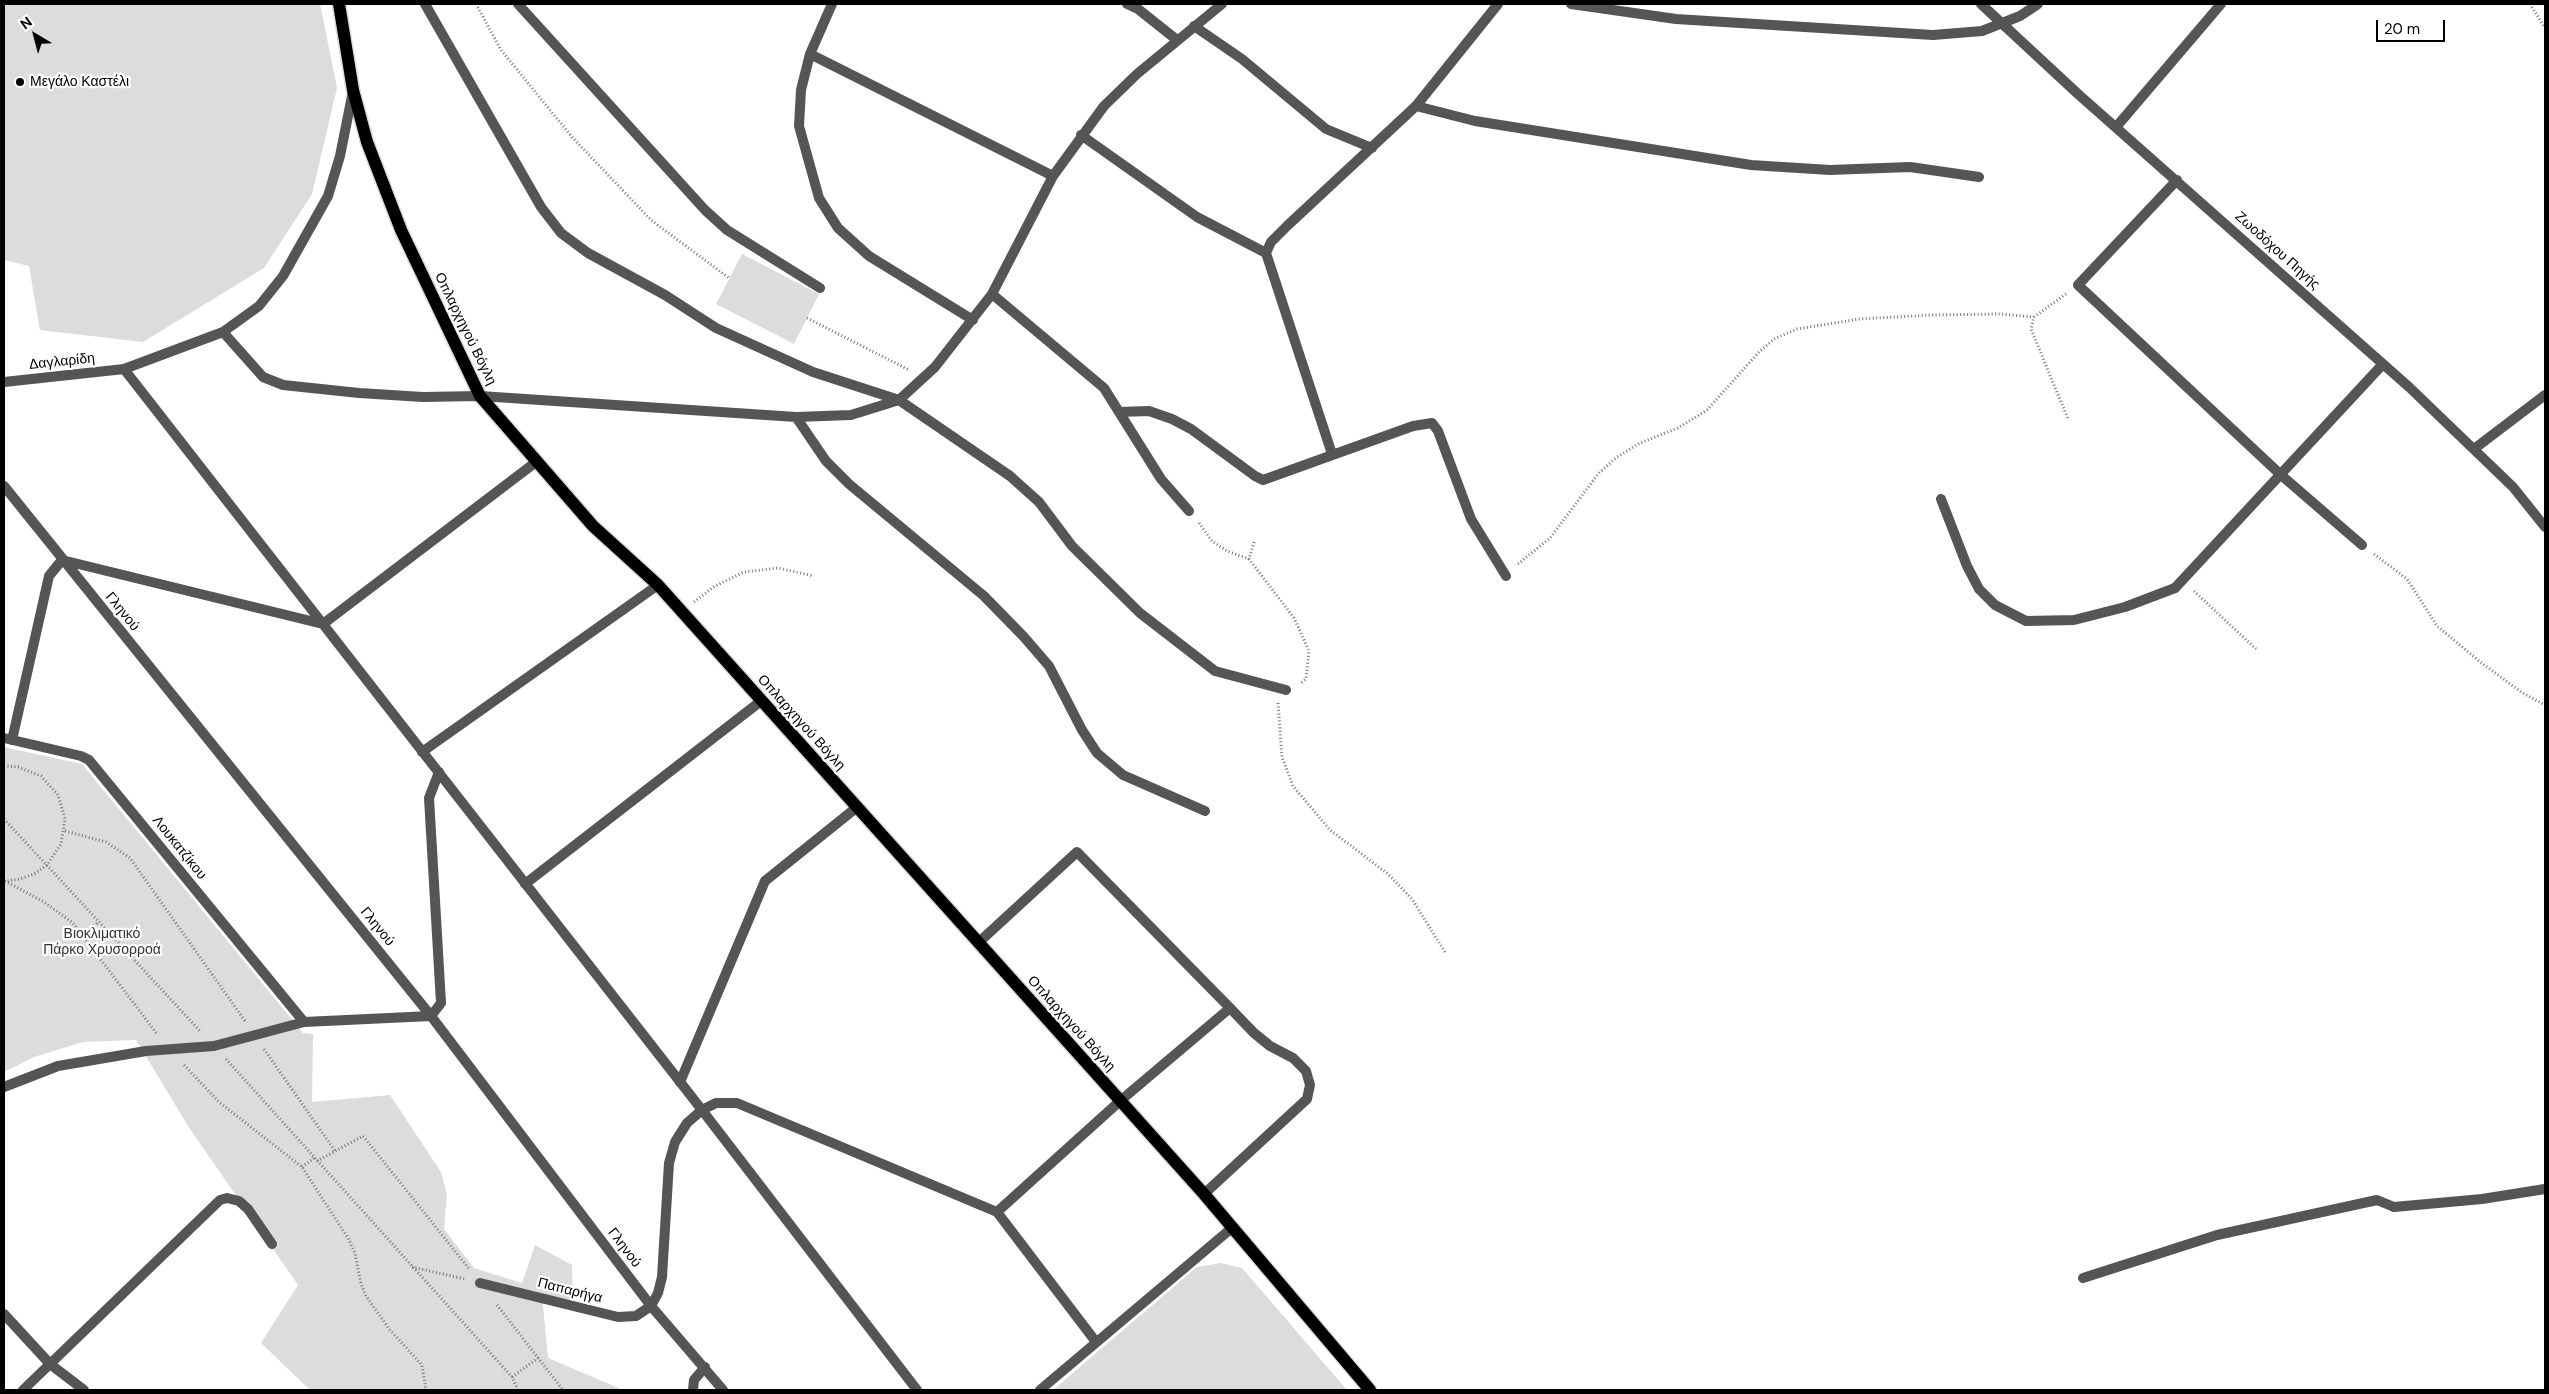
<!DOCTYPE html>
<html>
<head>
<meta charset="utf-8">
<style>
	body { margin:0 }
	#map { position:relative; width:2549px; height:1394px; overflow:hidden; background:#fff; font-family:"DM Sans",sans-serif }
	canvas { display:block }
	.frame { position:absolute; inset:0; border:5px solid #000; pointer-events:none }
	.north { position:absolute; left:10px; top:10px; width:50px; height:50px; -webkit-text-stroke:4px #fff; paint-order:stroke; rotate:323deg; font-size:14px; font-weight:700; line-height:20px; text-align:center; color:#000 }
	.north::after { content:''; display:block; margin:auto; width:18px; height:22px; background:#000; clip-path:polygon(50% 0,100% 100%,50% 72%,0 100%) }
	.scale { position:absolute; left:2376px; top:20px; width:69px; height:22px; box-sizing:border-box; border:2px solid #000; border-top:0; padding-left:6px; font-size:15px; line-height:18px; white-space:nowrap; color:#000; -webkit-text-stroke:4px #fff; paint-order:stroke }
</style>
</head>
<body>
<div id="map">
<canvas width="2549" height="1394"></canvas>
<div class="frame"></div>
<div class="north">N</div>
<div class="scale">20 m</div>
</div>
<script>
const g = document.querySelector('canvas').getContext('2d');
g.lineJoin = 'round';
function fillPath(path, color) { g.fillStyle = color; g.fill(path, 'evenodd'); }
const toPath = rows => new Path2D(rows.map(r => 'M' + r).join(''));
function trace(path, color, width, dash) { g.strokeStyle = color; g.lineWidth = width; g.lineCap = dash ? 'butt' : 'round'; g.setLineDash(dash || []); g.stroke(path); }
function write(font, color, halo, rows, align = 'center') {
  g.font = font + ' "DM Sans",sans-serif'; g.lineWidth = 4.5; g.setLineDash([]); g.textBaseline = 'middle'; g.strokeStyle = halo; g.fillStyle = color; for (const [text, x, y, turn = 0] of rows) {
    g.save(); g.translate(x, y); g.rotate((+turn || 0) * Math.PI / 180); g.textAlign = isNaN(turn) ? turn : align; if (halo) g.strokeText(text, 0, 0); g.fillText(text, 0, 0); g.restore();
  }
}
const green = toPath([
	[4,4,320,4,337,88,312,194,264,268,143,342,40,330,29,266,4,260],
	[742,254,819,294,794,344,716,304],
	[4,747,82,764,303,1033,313,1034,312,1102,390,1095,441,1172,447,1194,444,1229,474,1268,522,1283,535,1245,572,1265,573,1307,542,1296,548,1358,623,1390,310,1390,261,1343,298,1285,190,1129,136,1040,83,1042,34,1057,4,1072],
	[1221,1263,1242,1268,1347,1390,1053,1390,1197,1267]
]);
const path = toPath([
	[476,4,501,50,572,137,651,220,729,278],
	[2530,4,2545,28],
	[2066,294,2034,317,2031,329,2068,419],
	[807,318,909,370],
	[1199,523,1212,541,1227,551,1249,559],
	[1254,542,1249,559,1294,618,1309,651,1306,679,1300,684],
	[2374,554,2407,579,2437,626,2479,661,2521,692,2545,705],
	[1518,564,1550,538,1599,473,1617,457,1640,443,1678,428,1707,410,1759,352,1774,339,1797,329,1859,319,1932,315,2000,314,2034,317],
	[2194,591,2256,649],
	[694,602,715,586,744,572,778,568,814,576],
	[1278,703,1282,757,1293,786,1330,830,1388,874,1412,899,1445,952],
	[4,766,18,767,41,776,58,795,65,819,61,844,47,865,34,874,20,879,7,881],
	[4,819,200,1031],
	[65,831,106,842,130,858,245,1021],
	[5,881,44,902,73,923,157,1034],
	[82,934,99,922],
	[264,1049,335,1151],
	[226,1059,512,1377,518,1390],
	[184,1065,219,1102,302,1167,348,1238,355,1253,361,1284,366,1296,390,1330,422,1365,426,1390],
	[317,1161,363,1136,470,1270],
	[302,1167,314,1158],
	[412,1267,465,1279],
	[497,1305,563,1390],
	[512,1377,538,1358]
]);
const lane = toPath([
	[518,4,705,210,727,230,820,288],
	[1416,106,1475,121,1751,165,1830,170,1910,167,1979,177],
	[1941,499,1967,566,1979,589,1995,605,2026,621,2074,620,2125,607,2175,588],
	[680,1082,765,881,856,808],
	[1204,1194,1307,1099,1310,1085,1306,1071,1293,1058,1270,1046,1254,1033,1230,1008],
	[2083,1278,2217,1235,2377,1200,2394,1207]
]);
const street = toPath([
	[425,4,541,207,561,233,588,253,665,295,716,328,813,372,899,400,1010,476,1039,502,1072,546,1140,613,1215,671,1286,690],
	[832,4,810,54,801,90,799,126,819,198,838,228,869,256,973,320],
	[1127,4,1138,9,1177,40],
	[1571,4,1676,19,1933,35,1982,31,2020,16,2038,4],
	[1981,4,2078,94,2409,387,2513,487,2545,527],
	[1194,26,1242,59,1326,129,1372,148],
	[810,54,1053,176],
	[2117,126,2221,4],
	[1081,135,1197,217,1266,253],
	[2177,180,2078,285,2281,475,2362,545],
	[992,294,1104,388,1161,479,1189,511],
	[223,332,263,377,283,385,359,393,423,397,480,396,796,417,851,415,899,400,935,367,992,294,1053,176,1104,106,1137,74,1222,4],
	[124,369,702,1110,917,1390],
	[4,382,124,369,223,332,259,306,283,276,328,196,340,156,353,91],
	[1119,412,1149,411,1172,419,1191,429,1255,476,1263,480,1413,426,1432,423,1438,431,1471,519,1506,576],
	[796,417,826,461,849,484,984,596,1024,637,1049,666,1082,730,1097,753,1123,775,1205,811],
	[2474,449,2545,395],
	[1332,454,1266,253,1271,242,1287,226,1416,106,1498,4],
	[4,486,431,1016,651,1306,723,1390],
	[2175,588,2383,364],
	[4,738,81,756,89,760,304,1022],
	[12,740,49,576,62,560,323,624,536,462],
	[422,752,658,585],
	[525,884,761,701],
	[978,943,1077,852,1230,1008,1120,1101,997,1212],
	[431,1016,441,1003,429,798,439,772],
	[4,1087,58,1066,146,1051,214,1046,304,1022,431,1016],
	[2394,1207,2482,1199,2545,1189],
	[480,1283,618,1317,636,1316,651,1306,658,1293,662,1277,669,1163,675,1142,687,1123,702,1110,716,1103,737,1103,997,1212,1096,1342],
	[4,1314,50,1364,84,1390],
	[23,1390,220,1200,227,1198,239,1201,248,1209,272,1244],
	[693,1390,694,1380,705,1367],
	[1040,1390,1233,1227]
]);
const primary = toPath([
	[339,4,353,90,367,142,401,230,480,396,593,526,658,585,1204,1194,1370,1390]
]);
const markers = [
	[20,82,5,"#000"]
];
const poiNames = [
	["Μεγάλο Καστέλι",30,82]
];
const streetNames = [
	["Ζωοδόχου Πηγής",2277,251,42],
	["Οπλαρχηγού Βόγλη",465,329,64],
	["Δαγλαρίδη",62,362,-6],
	["Γληνού",122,612,51],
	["Οπλαρχηγού Βόγλη",801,723,48],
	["Λουκατζίκου",179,848,51],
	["Γληνού",377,927,51],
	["Οπλαρχηγού Βόγλη",1071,1024,48],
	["Γληνού",624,1248,53],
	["Παπαρήγα",570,1291,14]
];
const parkNames = [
	["Βιοκλιματικό",102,934],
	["Πάρκο Χρυσορροά",102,950]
];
fillPath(green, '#dcdcdc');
trace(primary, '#dbdbdb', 15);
trace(path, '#777', 3, [1, 2.5]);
trace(lane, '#555', 10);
trace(street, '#555', 10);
trace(primary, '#000', 12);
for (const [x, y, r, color] of markers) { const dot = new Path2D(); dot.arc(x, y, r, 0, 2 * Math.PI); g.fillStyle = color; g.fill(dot); trace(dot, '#fff', 2); }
write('14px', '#000', '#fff', poiNames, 'left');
write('14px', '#000', '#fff', streetNames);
write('14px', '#333', '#fff', parkNames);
</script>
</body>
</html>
